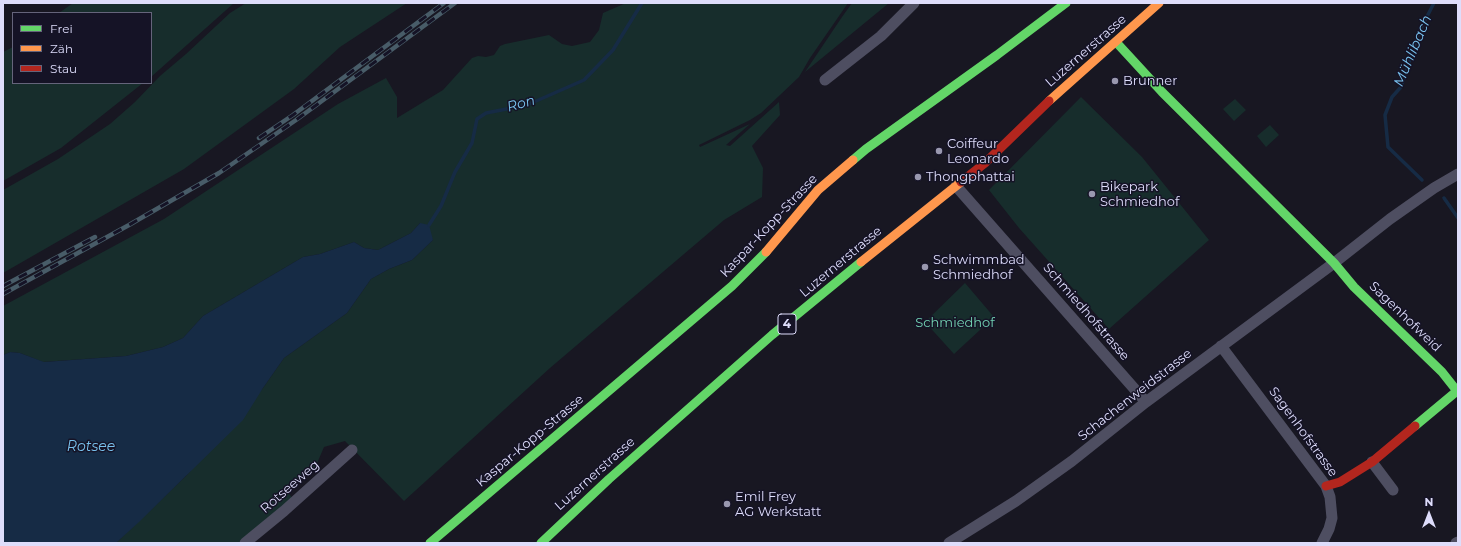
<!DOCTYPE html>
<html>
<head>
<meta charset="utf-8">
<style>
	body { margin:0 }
	#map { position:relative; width:1461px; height:546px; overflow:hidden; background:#181722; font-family:Montserrat,sans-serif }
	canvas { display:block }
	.frame { position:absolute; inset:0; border:4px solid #deddfb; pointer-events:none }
	.legend { position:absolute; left:12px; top:12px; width:140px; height:72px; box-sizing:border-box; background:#151326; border:1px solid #65647b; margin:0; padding:5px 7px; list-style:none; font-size:12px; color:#deddfb }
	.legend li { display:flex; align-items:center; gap:8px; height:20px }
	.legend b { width:20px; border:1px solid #65647b }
	.north { position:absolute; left:1409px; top:494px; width:40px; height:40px; -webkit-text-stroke:3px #151326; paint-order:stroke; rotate:0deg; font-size:11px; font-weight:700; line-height:16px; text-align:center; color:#deddfb }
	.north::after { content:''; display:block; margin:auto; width:14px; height:18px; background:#deddfb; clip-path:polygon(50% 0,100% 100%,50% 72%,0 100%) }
</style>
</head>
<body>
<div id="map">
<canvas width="1461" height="546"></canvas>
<div class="frame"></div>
<ul class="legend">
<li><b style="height:5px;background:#63d668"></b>Frei</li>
<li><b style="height:5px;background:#ff974d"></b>Zäh</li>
<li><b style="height:5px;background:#b3261e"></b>Stau</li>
</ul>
<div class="north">N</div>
</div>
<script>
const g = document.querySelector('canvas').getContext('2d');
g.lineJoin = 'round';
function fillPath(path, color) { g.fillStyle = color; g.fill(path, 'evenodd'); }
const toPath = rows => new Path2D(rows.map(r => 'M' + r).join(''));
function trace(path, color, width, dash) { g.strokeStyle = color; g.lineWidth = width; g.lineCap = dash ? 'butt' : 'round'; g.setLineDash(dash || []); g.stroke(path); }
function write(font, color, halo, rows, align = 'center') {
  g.font = font + ' Montserrat,sans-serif'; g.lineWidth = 3; g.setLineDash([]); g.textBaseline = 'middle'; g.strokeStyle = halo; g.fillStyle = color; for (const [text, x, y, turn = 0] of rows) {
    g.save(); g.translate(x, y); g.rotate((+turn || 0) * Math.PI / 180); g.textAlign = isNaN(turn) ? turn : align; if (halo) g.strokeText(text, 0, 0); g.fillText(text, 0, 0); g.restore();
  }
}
const green = toPath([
	[73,3,234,3,151,77,151,13,59,13],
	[246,3,407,3,340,47,294,89,184,169,3,273,3,190,58,159,110,124,135,102,160,76,186,54,230,13],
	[626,3,848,3,810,58,799,77,761,113,750,120,699,145,700,147,750,124,726,145,730,146,779,102,780,115,752,146,763,168,762,197,724,220,550,368,404,501,345,441,324,447,315,468,286,490,293,499,238,543,116,543,186,476,263,388,284,358,347,313,371,279,389,269,412,260,433,240,420,223,411,233,378,250,364,248,354,242,320,254,303,257,203,316,183,338,163,347,126,356,43,362,20,353,10,352,3,355,3,306,164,219,338,104,386,78,397,97,397,118,443,90,472,58,478,56,486,57,494,55,500,46,505,44,549,35,562,44,572,46,590,42,599,30,603,13],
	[852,3,889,3,805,72,842,17],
	[13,47,13,83,143,83,61,148,3,181,3,52],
	[1081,97,1142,157,1209,240,1109,329,1019,228,989,190],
	[1235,99,1246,110,1234,121,1223,109],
	[1270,125,1279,135,1266,147,1257,136],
	[965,283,994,317,954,354,925,322]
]);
const water = toPath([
	[420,223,429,225,433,240,412,260,389,269,371,279,347,313,284,358,263,388,243,420,139,522,116,543,3,543,3,355,10,352,20,353,44,362,126,356,163,347,183,338,203,316,303,257,320,254,354,242,364,248,378,250,411,233]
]);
const stream = toPath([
	[1422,180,1388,147,1385,115,1392,97,1401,87,1419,32,1434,3],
	[1444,198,1458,218],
	[429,225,441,206,455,172,472,143,477,119,486,113,527,105,584,80,613,50,642,3]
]);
const street = toPath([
	[825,80,881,36,914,3],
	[956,186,1146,402],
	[1221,346,1326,486,1330,497,1332,518,1329,529,1322,543],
	[1372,462,1393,490],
	[245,543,284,511,352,450],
	[949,543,1016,501,1072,461,1146,402,1334,263,1390,219,1434,188,1458,174],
	[1456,543,1458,542]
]);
const fast = toPath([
	[1116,42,1162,92,1334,263,1354,287,1442,372,1457,391,1415,426],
	[853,160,866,149,997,55,1066,3],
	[430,543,732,286,766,252],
	[541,543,609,479,772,335,861,262]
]);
const slow = toPath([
	[1049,101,1159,3],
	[766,252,818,190,853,160],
	[861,262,961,182]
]);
const jam = toPath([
	[961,182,985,163,1049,101],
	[1326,486,1340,482,1372,462,1415,426]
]);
const rail = toPath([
	[259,138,293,115,444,3],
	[3,286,95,237],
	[3,294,129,225,219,173,296,120,455,3]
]);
const markers = [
	[1115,81,4,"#9998af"],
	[939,151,4,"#9998af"],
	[918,177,4,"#9998af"],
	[1092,194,4,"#9998af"],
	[925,267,4,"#9998af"],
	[727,504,4,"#9998af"]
];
const shields = [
	[787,324,18]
];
const shieldNames = [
	["4",787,324]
];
const streetNames = [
	["Luzernerstrasse",1086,51,-41],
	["Kaspar-Kopp-Strasse",769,226,-47],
	["Luzernerstrasse",841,262,-40],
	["Schmiedhofstrasse",1086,312,49],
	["Sagenhofweid",1405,317,44],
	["Schachenweidstrasse",1135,395,-38],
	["Sagenhofstrasse",1303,432,54],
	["Kaspar-Kopp-Strasse",530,441,-40],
	["Luzernerstrasse",595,474,-42],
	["Rotseeweg",290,487,-41]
];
const poiNames = [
	["Brunner",1123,81],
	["Coiffeur",947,144],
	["Leonardo",947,159],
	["Thongphattai",926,177],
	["Bikepark",1100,187],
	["Schmiedhof",1100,202],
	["Schwimmbad",933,260],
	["Schmiedhof",933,275],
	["Emil Frey",735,497],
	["AG Werkstatt",735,512]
];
const parkNames = [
	["Schmiedhof",955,323]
];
const waterNames = [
	["Mühlibach",1413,51,-67],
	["Ron",521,104,-16],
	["Rotsee",91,447]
];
fillPath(green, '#172d2c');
fillPath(water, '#162b45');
trace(stream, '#162b45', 3.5);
trace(street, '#4e4e61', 11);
trace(fast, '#63d668', 9);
trace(slow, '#ff974d', 9);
trace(jam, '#b3261e', 9);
trace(rail, '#485c68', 4.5);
trace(rail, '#151326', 3, [9]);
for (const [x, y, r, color] of markers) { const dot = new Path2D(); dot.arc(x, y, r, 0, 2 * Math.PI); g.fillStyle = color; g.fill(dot); trace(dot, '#151326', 1.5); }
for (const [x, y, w] of shields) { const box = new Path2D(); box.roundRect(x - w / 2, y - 10, w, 20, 3); g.fillStyle = '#151326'; g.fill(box); trace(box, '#deddfb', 1); }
write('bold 12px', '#deddfb', null, shieldNames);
write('13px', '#deddfb', '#151326', streetNames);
write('13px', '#deddfb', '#151326', poiNames, 'left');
write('13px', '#72d2b2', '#151326', parkNames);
write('italic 14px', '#78c1ed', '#151326', waterNames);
</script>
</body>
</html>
